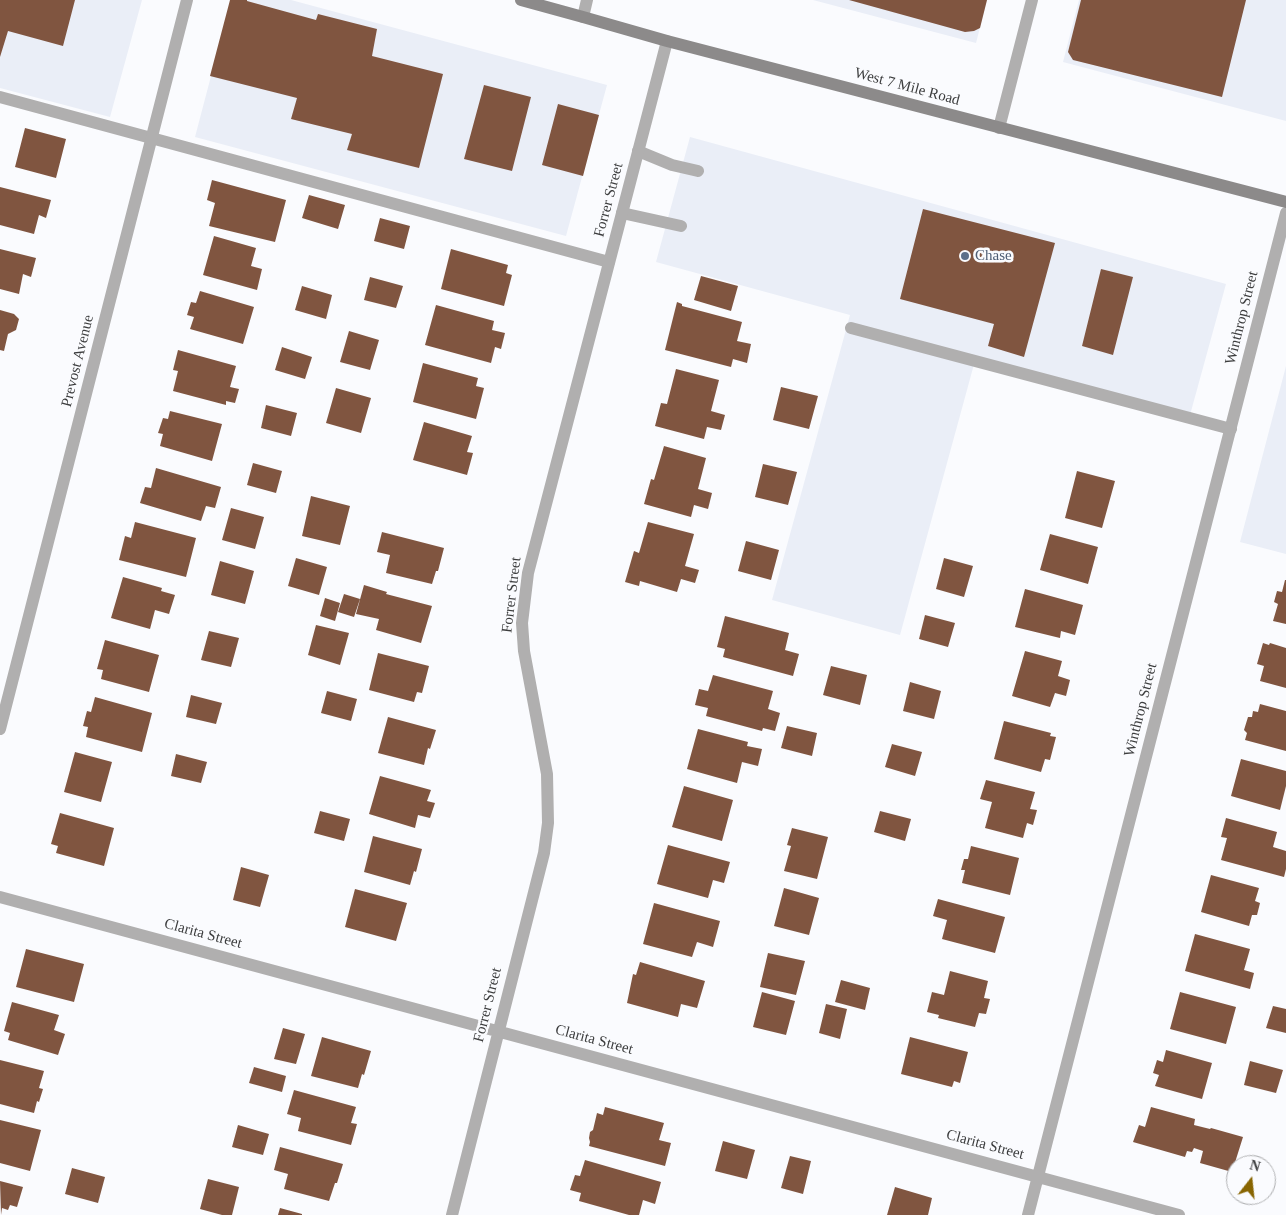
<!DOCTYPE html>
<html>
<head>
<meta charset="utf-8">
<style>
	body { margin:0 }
	#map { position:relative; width:1286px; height:1215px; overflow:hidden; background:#fafbfe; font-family:Georgia,serif }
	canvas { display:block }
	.north { position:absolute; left:1226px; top:1155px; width:50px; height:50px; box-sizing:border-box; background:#fafbfe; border:1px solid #aeafb1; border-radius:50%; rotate:16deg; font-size:14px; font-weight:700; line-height:20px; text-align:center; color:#3c3d3e }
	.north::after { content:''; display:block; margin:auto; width:18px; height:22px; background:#886501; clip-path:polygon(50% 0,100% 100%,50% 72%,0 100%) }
</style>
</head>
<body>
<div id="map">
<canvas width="1286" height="1215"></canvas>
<div class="north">N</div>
</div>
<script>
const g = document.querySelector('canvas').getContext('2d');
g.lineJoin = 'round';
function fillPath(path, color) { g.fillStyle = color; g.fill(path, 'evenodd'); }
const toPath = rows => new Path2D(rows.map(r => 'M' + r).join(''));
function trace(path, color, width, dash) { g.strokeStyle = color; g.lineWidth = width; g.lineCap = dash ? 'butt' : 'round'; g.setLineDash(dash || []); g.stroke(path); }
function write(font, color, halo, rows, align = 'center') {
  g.font = font + ' Georgia,serif'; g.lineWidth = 5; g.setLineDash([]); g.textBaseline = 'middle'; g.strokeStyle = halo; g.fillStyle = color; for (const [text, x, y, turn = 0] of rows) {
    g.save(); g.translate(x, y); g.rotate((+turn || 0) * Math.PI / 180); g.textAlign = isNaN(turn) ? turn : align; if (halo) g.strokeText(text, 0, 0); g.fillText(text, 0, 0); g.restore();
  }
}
const built = toPath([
	[0,0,142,0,110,117,0,88],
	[231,0,291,0,607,85,566,236,195,137],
	[813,0,987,0,976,43],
	[1079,0,1286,0,1286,121,1063,62],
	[690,137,1226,284,1190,415,976,357,900,635,772,600,850,315,656,262],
	[1286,366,1286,554,1240,542]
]);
const building = toPath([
	[0,0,75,0,63,46,8,31,0,57],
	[230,0,247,0,247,1,316,20,318,14,377,29,372,56,443,74,419,168,347,150,352,134,291,119,297,98,210,76],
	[849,0,987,0,980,28,974,31,965,32],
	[1081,0,1246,0,1222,97,1073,60,1068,52],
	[484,85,531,97,512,171,464,159],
	[558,104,599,115,583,176,542,165],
	[25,128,66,139,56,178,15,167],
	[212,180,286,200,275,242,209,226,215,203,207,200],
	[0,187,51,200,46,218,39,215,34,234,0,225],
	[309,195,345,205,338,229,302,218],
	[923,209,1055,243,1024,357,988,346,994,324,900,299],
	[380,218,410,226,404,249,374,241],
	[214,236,256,248,251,266,262,269,257,290,203,275],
	[0,249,36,258,31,277,23,274,19,294,0,289],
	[451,249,508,265,506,273,512,275,504,306,441,289],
	[1101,269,1133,277,1113,355,1082,346],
	[701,276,738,286,731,311,694,300],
	[370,277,403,286,396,308,364,300],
	[302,286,332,295,326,319,295,310],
	[200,291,254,307,243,344,190,329,194,317,187,315,191,302,196,303],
	[677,302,682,304,682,306,742,322,737,341,751,344,747,363,733,359,731,367,665,350],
	[436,305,494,321,492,330,505,333,501,349,495,347,491,363,425,345],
	[0,310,14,314,19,319,16,330,8,334,4,351,0,350],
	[349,331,379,340,370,370,340,362],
	[282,347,312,357,305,379,275,370],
	[178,350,236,366,230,387,239,389,235,403,226,401,226,405,173,391,178,371,173,370],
	[423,363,478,378,476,386,484,388,476,419,413,402],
	[676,369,719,380,711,411,725,415,721,430,707,427,704,439,655,426,661,403,667,404],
	[781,387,818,396,809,429,773,420],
	[336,388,371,398,361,433,326,423],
	[266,405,297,413,291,436,261,428],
	[170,411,222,424,212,461,160,446,163,434,158,433,163,418,168,419],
	[424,422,472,436,467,452,473,453,467,475,413,460],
	[664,446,706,458,698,489,712,493,708,509,694,505,691,517,644,504,651,479,654,480],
	[253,463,282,471,276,493,247,485],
	[763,464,797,472,788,505,755,497],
	[156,468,221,487,215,508,206,506,201,521,140,503,145,487,151,488],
	[1077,471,1115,481,1102,528,1065,518],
	[311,496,350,506,340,545,302,536],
	[231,508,264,517,255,549,222,540],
	[135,522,196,538,186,577,119,560,125,536,131,538],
	[648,522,694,534,685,566,699,570,695,583,681,579,677,592,640,581,639,586,625,582,634,551,639,553],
	[382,532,444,548,438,571,436,571,432,584,386,573,390,555,377,552],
	[1050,534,1098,547,1088,584,1040,570],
	[746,541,779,550,771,580,738,571],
	[296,558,327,567,319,595,288,586],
	[944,558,973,566,964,597,936,589],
	[220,561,254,571,245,604,211,595],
	[123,577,162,588,161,591,175,595,169,614,155,610,150,629,111,618],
	[1285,580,1286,580,1286,624,1273,621,1278,604,1274,602,1277,591,1282,592],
	[364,585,387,592,386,594,432,606,421,643,376,630,379,619,356,614],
	[1025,589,1083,605,1075,635,1061,631,1060,638,1015,627],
	[344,594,360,599,354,617,338,612],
	[325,598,340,603,335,621,320,616],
	[925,615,955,623,948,647,919,639],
	[725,616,789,633,785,650,799,654,793,676,723,657,725,649,717,647],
	[316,625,349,633,340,665,308,655],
	[209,631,239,638,231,667,201,660],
	[105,640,159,655,149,692,101,679,103,670,97,669],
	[1263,643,1269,645,1270,643,1286,648,1286,688,1260,681,1264,666,1257,664],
	[1025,651,1062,661,1058,676,1070,680,1066,696,1055,693,1050,707,1012,696],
	[378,653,429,666,422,693,417,692,414,702,369,690],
	[831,666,867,675,860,705,823,695],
	[713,675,773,691,768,709,780,713,775,731,763,728,762,731,706,716,708,708,695,705,699,689,708,691],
	[910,682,941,691,934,719,903,711],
	[327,691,357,699,351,721,321,713],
	[191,695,222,703,216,724,186,717],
	[95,697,152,713,142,752,86,737,88,727,83,726,87,711,91,712],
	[1260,704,1286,711,1286,751,1245,740,1247,733,1244,730,1248,717,1252,717,1253,711,1258,712],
	[388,717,436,730,430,749,428,748,424,765,378,753],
	[1004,721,1051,733,1050,736,1056,737,1050,760,1045,759,1041,772,994,759],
	[787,726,817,733,812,756,781,748],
	[698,729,748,742,747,746,762,749,758,766,742,762,737,783,687,769],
	[892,744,922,752,915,776,885,767],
	[75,752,112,762,101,802,64,792],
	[176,754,207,762,201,783,171,776],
	[1241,759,1286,771,1286,786,1280,810,1231,796],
	[380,776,431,790,427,801,435,803,430,818,418,815,415,828,369,814],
	[986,780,1035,792,1030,809,1037,810,1033,825,1027,823,1023,838,985,828,992,802,980,799],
	[684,786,733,800,722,841,672,827],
	[320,811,350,819,344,841,314,833],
	[880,811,911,819,905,841,874,832],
	[60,813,114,828,104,866,56,853,58,846,51,844],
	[1226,818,1277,832,1273,847,1286,851,1286,869,1284,877,1221,860,1227,838,1221,837],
	[792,828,828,837,817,879,784,871,791,846,787,845],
	[373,836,422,849,416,872,414,871,410,885,364,872],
	[668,845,730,862,724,883,713,880,708,898,657,884],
	[971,846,1019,858,1010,895,962,883,965,870,961,870,964,859,968,859],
	[241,867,269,875,260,907,233,900],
	[1211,875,1259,888,1255,901,1260,903,1257,915,1252,915,1249,926,1201,912],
	[784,888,819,898,809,935,774,926],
	[355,889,407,903,396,941,345,927],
	[938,899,1005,917,995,953,942,939,947,920,933,916],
	[654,903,720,921,713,947,697,942,692,957,643,944],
	[1195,934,1250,949,1244,970,1254,973,1250,989,1185,971],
	[26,949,84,964,74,1002,16,987],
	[768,953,805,961,796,995,760,987],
	[640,962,705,981,697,1008,681,1004,678,1017,627,1003,633,974,636,975],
	[950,971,988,981,984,998,990,999,986,1014,979,1013,975,1027,938,1018,939,1015,927,1012,932,992,944,995],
	[841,980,870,988,865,1010,835,1002],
	[762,992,795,1001,786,1035,753,1027],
	[1180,992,1236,1007,1226,1044,1170,1029],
	[12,1002,59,1015,54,1030,65,1034,58,1055,8,1040,10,1033,4,1031],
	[826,1004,847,1009,840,1039,819,1033],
	[1273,1006,1286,1009,1286,1033,1266,1028],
	[283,1028,305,1034,296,1064,274,1059],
	[322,1037,371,1051,364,1075,362,1074,358,1088,311,1076],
	[910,1037,968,1052,960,1083,954,1081,952,1087,901,1074],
	[1166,1050,1212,1063,1202,1099,1155,1086,1159,1075,1153,1073,1157,1060,1163,1062],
	[0,1060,44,1071,39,1088,43,1089,39,1102,37,1101,34,1113,0,1104],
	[1250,1061,1283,1070,1276,1093,1244,1085],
	[254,1067,286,1076,282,1092,249,1083],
	[294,1090,356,1107,351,1123,357,1124,351,1145,298,1131,301,1118,287,1114],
	[605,1107,664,1123,659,1140,671,1143,665,1166,589,1146,590,1142,589,1138,590,1132,593,1130,597,1113,603,1115],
	[1151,1107,1195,1119,1194,1125,1210,1129,1211,1128,1243,1137,1232,1172,1200,1163,1203,1151,1194,1148,1192,1152,1187,1151,1185,1157,1133,1142,1139,1125,1145,1127],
	[0,1120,41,1130,30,1171,0,1163],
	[238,1125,269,1134,263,1155,232,1147],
	[723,1141,755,1150,747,1179,715,1171],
	[280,1147,343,1164,337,1183,335,1183,329,1201,284,1189,288,1174,274,1170],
	[790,1156,811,1161,803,1194,781,1188],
	[585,1160,661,1182,655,1204,643,1200,639,1215,629,1215,579,1201,581,1193,570,1190,575,1175,580,1176],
	[72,1168,105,1177,98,1203,65,1194],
	[208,1179,239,1187,232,1215,222,1215,200,1209],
	[0,1181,23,1187,17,1207,10,1205,8,1210,2,1208,1,1215],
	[895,1187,932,1198,928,1215,887,1215],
	[280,1208,302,1214,302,1215,278,1215]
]);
const service = toPath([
	[0,97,609,262],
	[638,151,672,165,698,171],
	[622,213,681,226],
	[851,328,1231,429]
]);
const minor = toPath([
	[583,17,587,0],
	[999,128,1032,0],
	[0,729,187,0],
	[0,897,1179,1215],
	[452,1215,544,853,548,823,547,774,524,651,522,623,528,573,667,41],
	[1028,1215,1286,213]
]);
const secondary = toPath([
	[521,0,583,17,667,41,1286,202]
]);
const markers = [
	[965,256,5,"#5c6f8a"]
];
const streetNames = [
	["West 7 Mile Road",907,87,15],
	["Forrer Street",609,200,-75],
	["Winthrop Street",1242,318,-76],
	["Prevost Avenue",78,361,-76],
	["Forrer Street",512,595,-83],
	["Winthrop Street",1141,710,-76],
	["Clarita Street",203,934,15],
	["Forrer Street",488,1005,-76],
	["Clarita Street",594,1040,15],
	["Clarita Street",985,1145,15]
];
const serviceNames = [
	["Chase",975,256]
];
fillPath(built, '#eaeef7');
fillPath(building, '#805540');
trace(service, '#b0afaf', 12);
trace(minor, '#b0afaf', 12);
trace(secondary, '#8c8a8a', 12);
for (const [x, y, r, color] of markers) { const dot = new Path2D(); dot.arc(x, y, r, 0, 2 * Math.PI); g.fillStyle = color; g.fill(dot); trace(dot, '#fafbfe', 2); }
write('15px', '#3c3d3e', '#fafbfe', streetNames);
write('15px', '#4e5e75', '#fafbfe', serviceNames, 'left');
</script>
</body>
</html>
